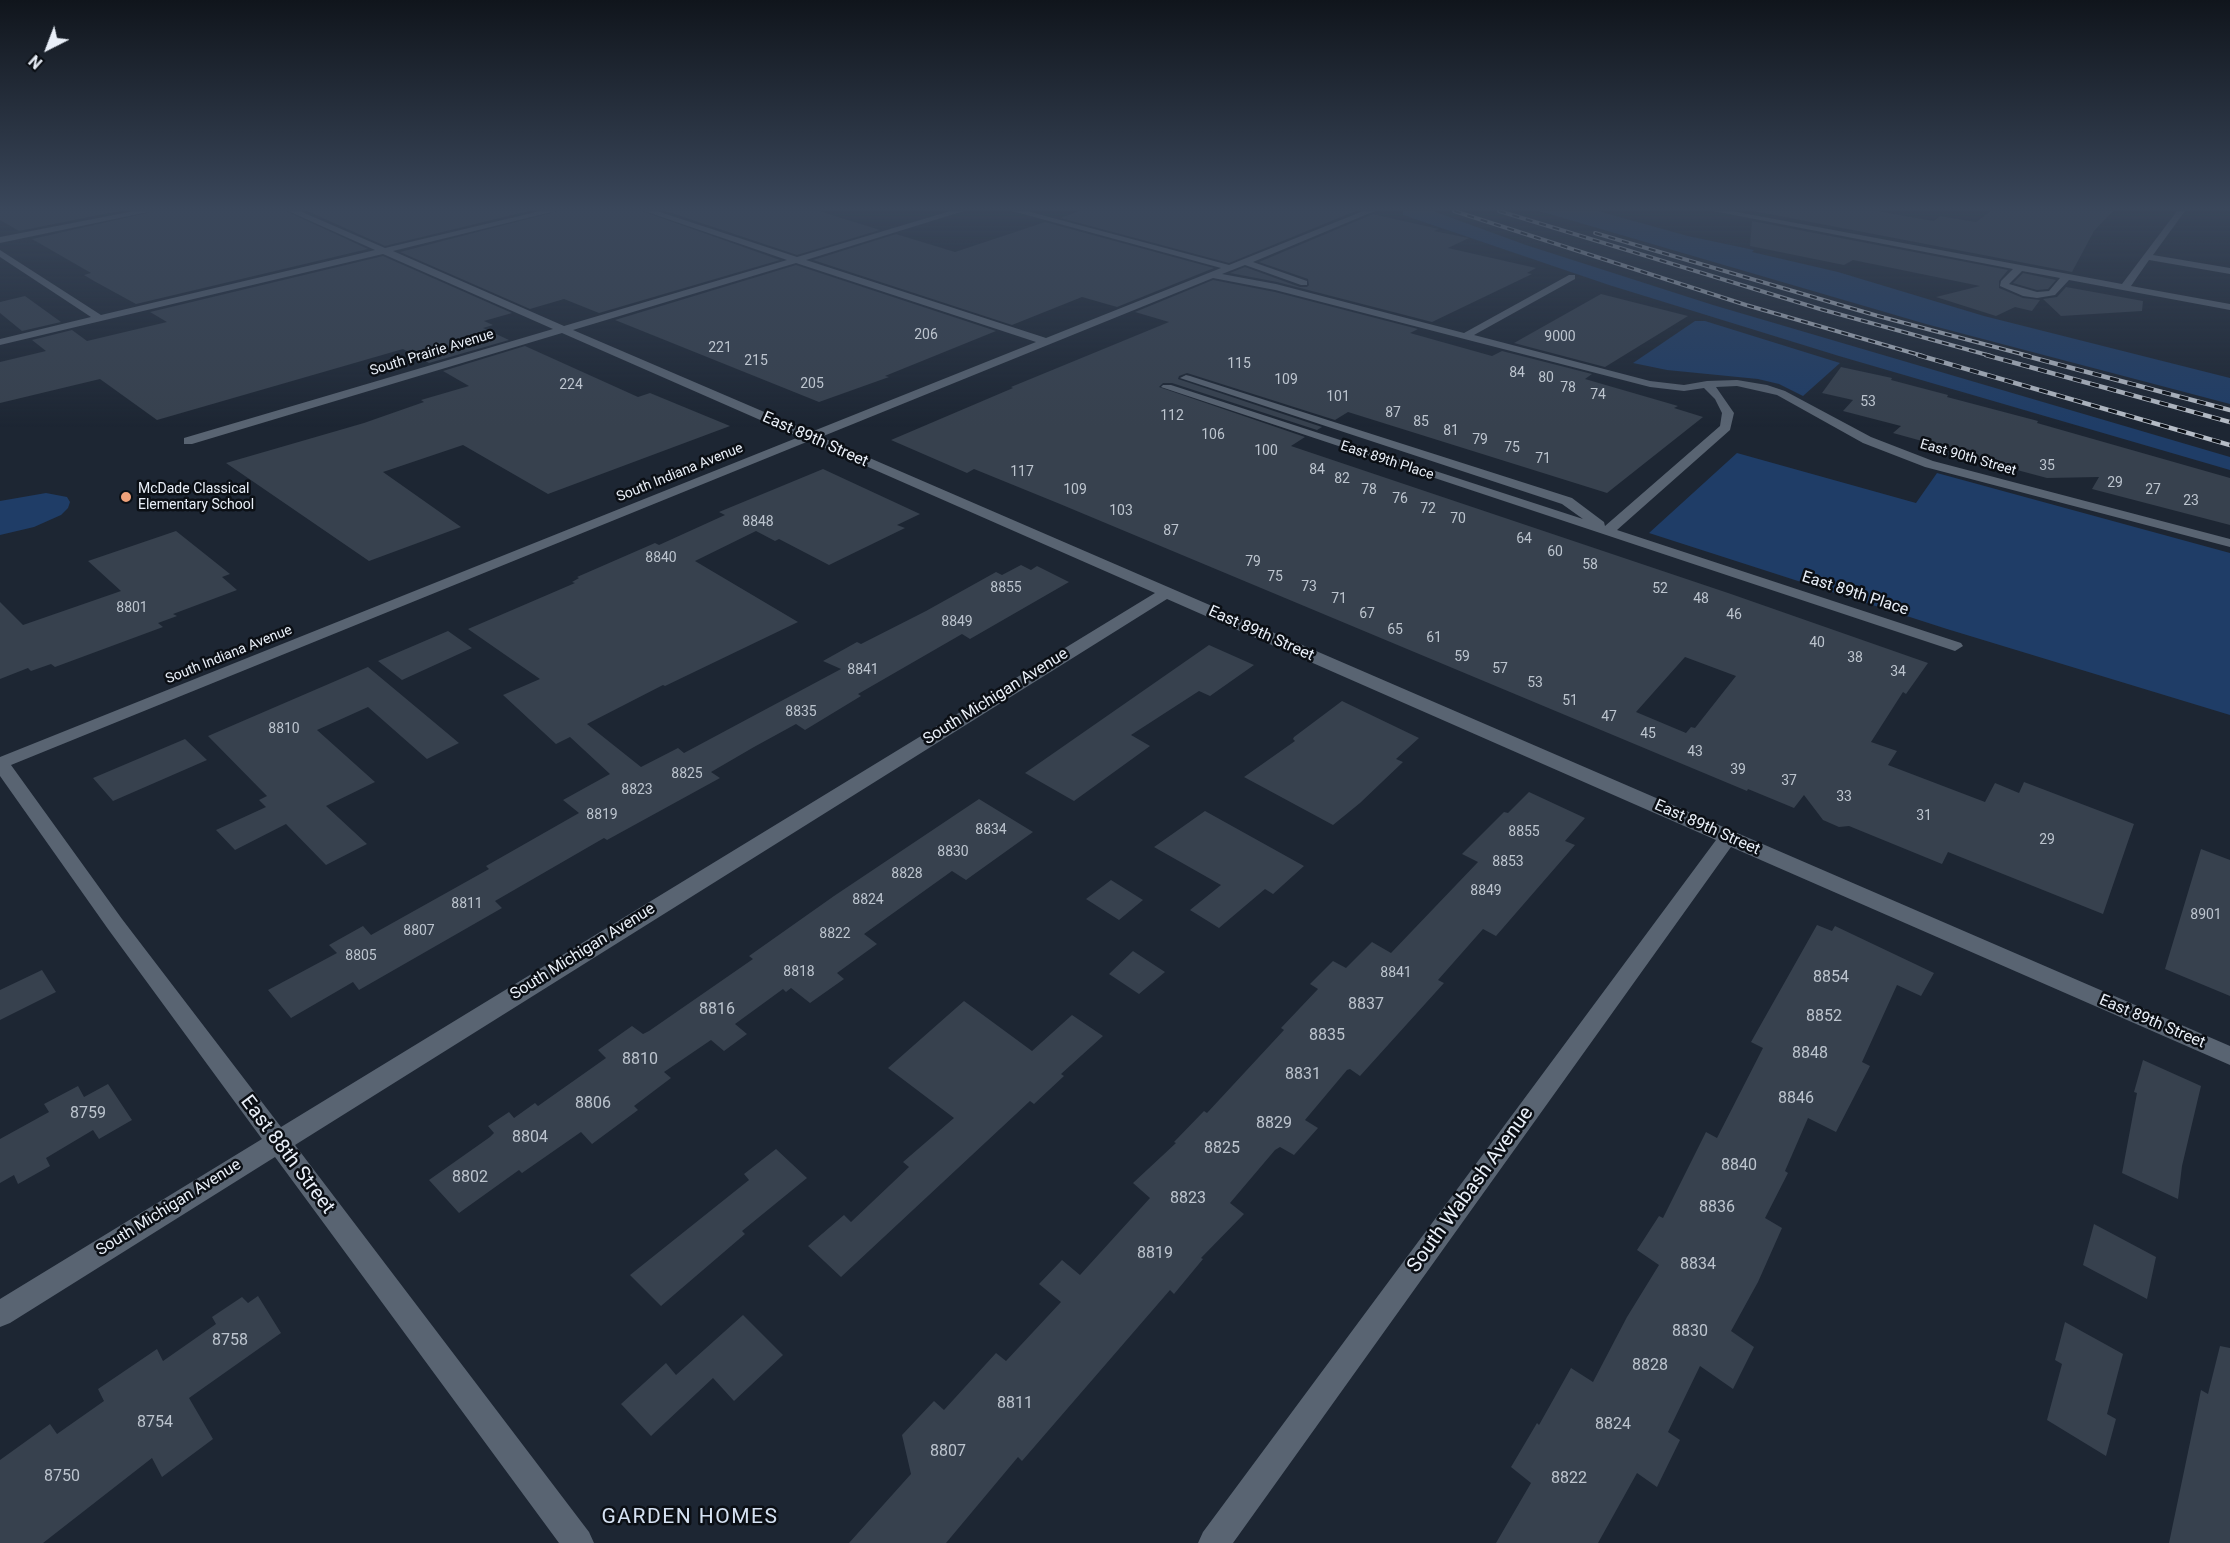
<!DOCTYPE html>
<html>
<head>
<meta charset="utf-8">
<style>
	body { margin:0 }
	#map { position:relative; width:2230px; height:1543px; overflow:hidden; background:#1d2633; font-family:Roboto,sans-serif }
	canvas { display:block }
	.north { position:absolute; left:18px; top:18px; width:60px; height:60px; -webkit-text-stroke:4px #0b0f15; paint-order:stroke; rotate:222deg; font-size:16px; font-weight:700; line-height:24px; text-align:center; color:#e9eff8 }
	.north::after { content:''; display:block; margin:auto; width:21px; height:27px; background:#e9eff8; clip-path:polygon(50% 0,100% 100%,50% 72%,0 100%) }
</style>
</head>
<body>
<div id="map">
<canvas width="2230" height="1543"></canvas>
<div class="north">N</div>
</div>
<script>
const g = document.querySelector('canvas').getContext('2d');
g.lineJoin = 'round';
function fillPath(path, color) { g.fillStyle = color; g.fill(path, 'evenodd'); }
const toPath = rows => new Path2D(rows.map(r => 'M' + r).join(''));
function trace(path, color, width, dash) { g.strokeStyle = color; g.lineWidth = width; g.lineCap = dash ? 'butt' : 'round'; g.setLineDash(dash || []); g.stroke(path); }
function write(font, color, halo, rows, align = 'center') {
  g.font = font + ' Roboto,sans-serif'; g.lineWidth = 5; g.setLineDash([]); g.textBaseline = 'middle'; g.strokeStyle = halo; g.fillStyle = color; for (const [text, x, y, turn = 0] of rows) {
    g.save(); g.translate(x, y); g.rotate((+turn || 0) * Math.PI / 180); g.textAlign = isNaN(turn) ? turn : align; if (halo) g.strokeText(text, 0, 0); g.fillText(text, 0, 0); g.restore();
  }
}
const green = toPath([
	[1403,211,1433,211,1526,245,1713,305,2230,457,2230,470,1839,356,1609,285,1403,215],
	[1539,211,1598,211,1688,236,1754,250,1752,252,1838,272,1984,316,2230,378,2230,404,1926,324],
	[1695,321,1705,321,1840,363,1803,396,1779,384,1758,379,1667,370,1633,363],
	[1737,453,1916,503,1937,473,2230,553,2230,715,1947,629,1649,533],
	[46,493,67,497,70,502,68,508,61,515,34,527,0,535,0,501]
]);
const building = toPath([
	[0,211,120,211,19,231,0,220],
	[155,211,286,211,368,249,136,304,94,281,84,275,91,273,32,239],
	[307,211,529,211,385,246],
	[558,211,642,211,780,260,599,313,564,299,530,309,400,252],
	[665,211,819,211,880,230,797,255],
	[1079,211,1356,211,1229,263,1060,218],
	[1753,211,1877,211,1934,221,1940,216,1976,222,1991,211,2113,211,2094,231,2072,272],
	[1373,214,1439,229,1434,231,1469,238,1448,248,1536,268,1527,273,1532,274,1432,322,1277,282,1230,273,1245,267,1300,287,1307,287,1309,285,1308,279,1259,262],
	[1752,221,2008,270,1999,281,1999,288,2023,298,2040,300,2032,311,2015,307,1996,316,1936,297,1980,286,1853,260,1844,265,1750,246],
	[1045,222,1214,268,1117,307,1082,297,1012,325,813,260,896,234,955,252],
	[383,256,512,313,484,321,493,325,483,328,509,340,429,363,403,349,157,420,100,379,0,403,0,362,46,351,32,340,72,330,87,341,167,322,150,312],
	[796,265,996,331,885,376,889,377,819,402,615,320],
	[2023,273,2056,280,2048,289,2037,290,2013,283],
	[1213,280,1275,292,1418,329,1410,333,1492,356,1502,351,1592,374,1585,379,1678,406,1674,408,1703,417,1607,493,1348,412,1335,420,1187,373,1179,376,1178,379,1322,427,1317,430,1172,383,1163,383,1159,387,1305,437,1291,446,1731,594,1928,663,1906,694,1903,692,1871,742,1897,751,1888,765,1985,802,1995,783,2019,793,2024,782,2134,824,2103,914,1948,852,1942,864,1849,826,1839,827,1823,820,1804,795,1794,808,1748,789,1747,791,1060,504,974,469,967,473,891,440,1013,388,1011,387,1169,322,1135,312],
	[1685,657,1736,676,1695,728,1691,727,1686,733,1636,712],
	[2066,287,2143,301,2142,311,2061,316,2043,299,2057,297],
	[1601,294,1688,316,1605,367,1514,343],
	[25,296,61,322,22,331,0,313,0,302],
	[525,346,638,397,650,393,730,426,548,494,463,445,383,472,461,527,369,561,226,463,364,423,424,402,421,400,469,386,443,371],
	[1841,367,1892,378,1891,380,1948,395,1947,397,2038,421,2037,423,2230,478,2230,525,2092,489,2099,477,2047,478,1927,446,1929,444,1922,441,1893,433,1901,426,1843,411,1853,400,1822,393],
	[823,469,920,514,897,525,905,528,829,565,779,539,775,541,756,531,695,561,798,622,665,686,663,685,587,724,641,767,678,748,684,753,841,669,823,661,857,642,861,644,926,611,996,572,1002,575,1021,565,1031,570,1037,566,1069,582,970,639,962,634,858,694,861,696,805,730,796,724,754,747,711,772,720,778,607,840,604,838,495,901,502,908,359,990,353,982,291,1018,268,990,337,953,329,945,363,926,371,935,489,869,486,866,579,813,563,800,610,774,570,737,556,744,503,695,540,679,468,629,575,583,572,582,579,578,577,577,655,543,659,545,725,515,719,512],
	[176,531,230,574,222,577,237,590,173,614,177,616,158,623,163,627,55,667,51,664,31,671,28,668,0,679,0,602,23,625,121,591,88,561],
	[448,631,472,648,402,680,378,661],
	[1209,645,1254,665,1210,696,1199,691,1131,735,1150,746,1074,801,1025,773],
	[368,667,459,743,427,759,368,707,317,730,375,782,326,806,367,844,326,865,286,824,235,850,216,830,266,807,259,800,267,796,208,736],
	[1342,701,1419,738,1396,759,1403,762,1360,803,1333,825,1244,777,1295,741,1293,739,1294,737],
	[185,739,207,760,113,801,93,778],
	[1529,792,1585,818,1565,841,1575,845,1496,936,1483,929,1438,980,1444,983,1360,1076,1350,1069,1347,1070,1305,1120,1318,1128,1294,1155,1280,1147,1275,1150,1230,1203,1244,1214,1201,1258,1203,1259,1174,1294,1170,1290,1022,1461,1018,1457,946,1543,849,1543,911,1474,902,1435,934,1401,944,1410,996,1353,1006,1361,1061,1302,1039,1284,1062,1260,1080,1275,1150,1198,1133,1183,1176,1143,1174,1142,1204,1111,1207,1113,1284,1030,1281,1028,1318,989,1310,984,1333,961,1346,968,1372,942,1391,953,1478,862,1462,854,1504,812,1508,813],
	[979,799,1033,832,966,880,952,871,864,934,877,944,837,973,844,979,810,1003,791,988,786,992,783,989,735,1024,747,1034,724,1051,711,1040,664,1072,671,1078,634,1106,638,1110,592,1144,581,1132,522,1173,519,1170,459,1213,429,1180,490,1137,494,1133,488,1126,509,1112,514,1118,535,1103,538,1106,606,1058,598,1050,632,1026,643,1034,649,1031,753,959,749,956,834,896],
	[1205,811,1304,866,1273,894,1265,889,1219,928,1190,910,1221,885,1154,847],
	[2201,849,2230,860,2230,996,2165,969],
	[1111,880,1143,900,1119,920,1086,899],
	[1817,925,1832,931,1835,926,1934,973,1921,996,1897,985,1862,1062,1870,1066,1836,1132,1808,1118,1785,1171,1788,1173,1765,1218,1782,1228,1758,1282,1731,1331,1754,1347,1733,1389,1700,1366,1668,1432,1680,1440,1657,1487,1637,1473,1598,1543,1496,1543,1531,1483,1511,1467,1537,1423,1539,1425,1571,1368,1593,1382,1627,1317,1659,1265,1637,1250,1659,1216,1663,1218,1706,1132,1717,1138,1763,1048,1751,1042],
	[1133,951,1165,972,1139,994,1109,974],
	[42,970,56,992,0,1020,0,990],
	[964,1001,1032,1051,1072,1015,1103,1036,1061,1074,1064,1076,1034,1104,1030,1101,841,1277,808,1246,844,1215,851,1222,909,1167,903,1162,954,1118,888,1068],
	[2143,1060,2201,1086,2182,1166,2178,1199,2122,1173,2137,1093,2134,1092],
	[108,1084,132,1120,99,1139,93,1130,46,1158,50,1166,18,1184,14,1175,0,1183,0,1139,49,1112,44,1104,78,1086,84,1097],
	[776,1149,807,1178,742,1231,745,1234,661,1306,630,1275,749,1180,744,1174],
	[2094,1224,2156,1257,2147,1299,2083,1265],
	[258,1296,281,1333,189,1398,213,1439,162,1477,152,1458,43,1543,0,1543,0,1460,50,1424,57,1434,104,1401,98,1389,157,1349,163,1361,216,1324,212,1317,242,1297,248,1303],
	[743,1315,783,1355,734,1401,713,1378,651,1436,621,1404,666,1363,676,1375],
	[2065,1322,2123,1354,2107,1414,2116,1419,2106,1456,2047,1420,2062,1364,2055,1360],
	[2220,1346,2230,1348,2230,1543,2169,1543,2201,1390,2208,1394]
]);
const minor = toPath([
	[288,211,300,211,385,248,540,211,556,211,393,251,564,326,787,260,644,211,657,211,797,257,950,211,964,211,806,260,1046,338,1221,268,1012,211,1027,211,1229,265,1363,211,1375,211,1253,262,1307,281,1307,285,1301,285,1245,265,1222,274,1276,284,1464,333,1569,275,1575,275,1575,279,1474,335,1650,381,1684,385,1707,381,1737,380,1767,385,1785,391,1871,437,1933,461,2230,539,2230,547,1925,467,1863,443,1777,395,1737,386,1716,387,1734,413,1730,430,1617,530,1961,643,1963,646,1955,651,1949,649,1161,387,1163,385,1171,385,1583,519,1562,504,1180,378,1186,375,1190,376,1572,498,1604,522,1605,526,1720,426,1722,413,1715,399,1704,388,1684,391,1650,387,1275,290,1213,278,821,437,2230,1046,2230,1065,1731,847,1233,1543,1198,1543,1203,1532,1716,840,1167,599,295,1145,589,1532,594,1543,559,1543,275,1157,10,1323,0,1327,0,1299,262,1139,108,929,0,776,0,757,799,437,562,333,192,444,184,444,184,438,553,329,383,254,0,345,0,339,91,317,0,257,0,250,101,315,375,250,288,211],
	[796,263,1036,342,811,432,573,330,796,263],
	[809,441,1155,593,281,1127,122,919,11,765,809,441],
	[1713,211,1732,211,2122,284,2177,211,2185,211,2153,255,2230,268,2230,274,2149,260,2131,286,2230,304,2230,310,2069,280,2055,295,2037,298,2023,296,2000,286,2001,281,2013,269,1713,211],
	[2022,271,2060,278,2049,291,2037,292,2009,284,2022,271]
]);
const tertiary = toPath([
	[134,211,153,211,0,243,0,237,134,211]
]);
const railFar1 = toPath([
	[1454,211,1746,305,1923,356],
	[1499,211,1820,309,1991,356],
	[1595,233,1878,316,2029,356]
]);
const rail = toPath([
	[1918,355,2230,445],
	[1986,355,2230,422],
	[2023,355,2230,410]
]);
const markers = [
	[126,497,6,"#f0a27a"]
];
const numberNames = [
	["206",926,335],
	["9000",1560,337],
	["221",720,348],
	["215",756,361],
	["115",1239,364],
	["84",1517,373],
	["80",1546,378],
	["109",1286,380],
	["205",812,384],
	["224",571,385],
	["78",1568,388],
	["74",1598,395],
	["101",1338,397],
	["53",1868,402],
	["87",1393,413],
	["112",1172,416],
	["85",1421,422],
	["81",1451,431],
	["106",1213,435],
	["79",1480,440],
	["75",1512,448],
	["100",1266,451],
	["71",1543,459],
	["35",2047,466],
	["84",1317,470],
	["117",1022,472],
	["82",1342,479],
	["29",2115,483],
	["109",1075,490],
	["78",1369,490],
	["27",2153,490],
	["76",1400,499],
	["23",2191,501],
	["72",1428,509],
	["103",1121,511],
	["70",1458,519],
	["8848",758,522],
	["87",1171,531],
	["64",1524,539],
	["60",1555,552],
	["8840",661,558],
	["79",1253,562],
	["58",1590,565],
	["75",1275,577],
	["73",1309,587],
	["8855",1006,588],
	["52",1660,589],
	["71",1339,599],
	["48",1701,599],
	["8801",132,608],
	["67",1367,614],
	["46",1734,615],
	["8849",957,622],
	["65",1395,630],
	["61",1434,638],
	["40",1817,643],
	["59",1462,657],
	["38",1855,658],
	["57",1500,669],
	["8841",863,670],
	["34",1898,672],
	["53",1535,683],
	["51",1570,701],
	["8835",801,712],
	["47",1609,717],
	["8810",284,729],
	["45",1648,734],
	["43",1695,752],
	["39",1738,770],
	["8825",687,774],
	["37",1789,781],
	["8823",637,790],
	["33",1844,797],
	["8819",602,815],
	["31",1924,816],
	["8834",991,830],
	["8855",1524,832],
	["29",2047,840],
	["8830",953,852],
	["8853",1508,862],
	["8828",907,874],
	["8849",1486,891],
	["8824",868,900],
	["8811",467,904],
	["8901",2206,915],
	["8807",419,931],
	["8822",835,934],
	["8805",361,956],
	["8818",799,972],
	["8841",1396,973]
];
const farStreetnames = [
	["South Prairie Avenue",432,353,-17],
	["East 90th Street",1968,458,16],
	["East 89th Place",1387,461,18],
	["South Indiana Avenue",680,473,-22],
	["South Indiana Avenue",229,655,-22]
];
const farPoinames = [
	["McDade Classical",138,489],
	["Elementary School",138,505]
];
const streetNames = [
	["East 89th Street",815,440,24],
	["East 89th Place",1855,594,18],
	["East 89th Street",1261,634,24],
	["South Michigan Avenue",996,697,-32],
	["East 89th Street",1707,828,24],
	["South Michigan Avenue",583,952,-32],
	["East 89th Street",2152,1022,23],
	["South Michigan Avenue",169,1208,-32]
];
const nearNumbernames = [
	["8854",1831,978],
	["8837",1366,1005],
	["8816",717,1010],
	["8852",1824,1017],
	["8835",1327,1036],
	["8848",1810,1054],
	["8810",640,1060],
	["8831",1303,1075],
	["8846",1796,1099],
	["8806",593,1104],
	["8759",88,1114],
	["8829",1274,1124],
	["8804",530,1138],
	["8825",1222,1149],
	["8840",1739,1166],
	["8802",470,1178],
	["8823",1188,1199],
	["8836",1717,1208],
	["8819",1155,1254],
	["8834",1698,1265],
	["8830",1690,1332],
	["8758",230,1341],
	["8828",1650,1366],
	["8811",1015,1404],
	["8754",155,1423],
	["8824",1613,1425],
	["8807",948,1452],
	["8750",62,1477],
	["8822",1569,1479]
];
const nearStreetnames = [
	["East 88th Street",287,1155,53],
	["South Wabash Avenue",1471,1190,-54]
];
const nearNeighbourhoodnames = [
	["GARDEN HOMES",690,1518]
];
fillPath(green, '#1f3d67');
fillPath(building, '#37414e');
fillPath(minor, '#596472');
fillPath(tertiary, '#596472');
trace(railFar1, '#b7bec8', 4);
trace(rail, '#b7bec8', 4.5);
trace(railFar1, '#0b0f15', 2, [7]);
trace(rail, '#0b0f15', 3, [9]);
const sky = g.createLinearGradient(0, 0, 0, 427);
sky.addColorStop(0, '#10151c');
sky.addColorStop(0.49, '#3a475b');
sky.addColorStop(1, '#3a475b00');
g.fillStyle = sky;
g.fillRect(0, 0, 2230, 427);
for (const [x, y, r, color] of markers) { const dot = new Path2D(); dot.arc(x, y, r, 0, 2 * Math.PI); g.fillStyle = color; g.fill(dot); trace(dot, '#0b0f15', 2); }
write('14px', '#bcc4ce', null, numberNames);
write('14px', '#e9eff8', '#0b0f15', farStreetnames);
write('14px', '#e9eff8', '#0b0f15', farPoinames, 'left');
write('16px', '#e9eff8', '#0b0f15', streetNames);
write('16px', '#bcc4ce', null, nearNumbernames);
write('20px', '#e9eff8', '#0b0f15', nearStreetnames);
g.letterSpacing = '1.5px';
write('21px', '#d6e2f3', '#0b0f15', nearNeighbourhoodnames);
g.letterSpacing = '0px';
</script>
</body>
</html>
